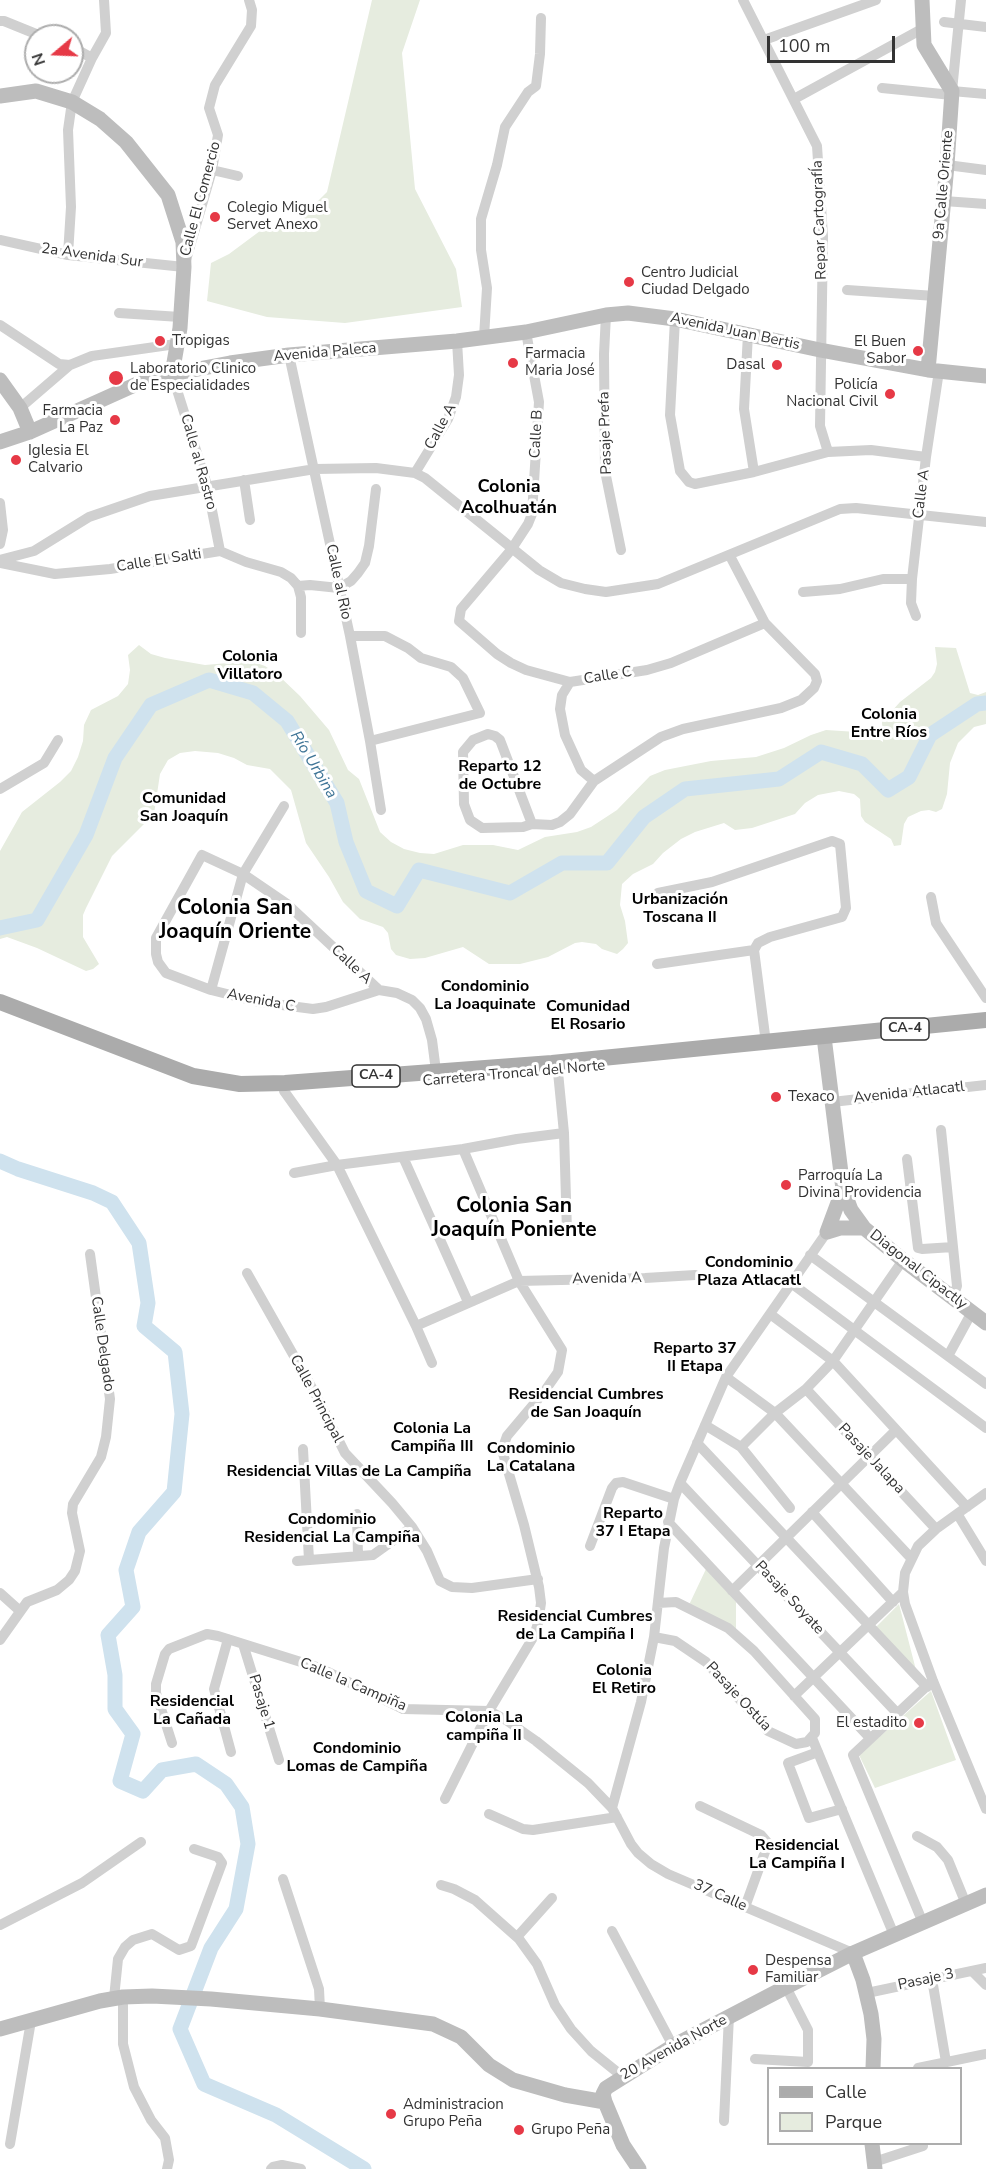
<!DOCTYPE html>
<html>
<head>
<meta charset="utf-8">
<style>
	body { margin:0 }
	#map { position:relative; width:986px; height:2169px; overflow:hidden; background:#fff; font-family:"Nunito Sans",sans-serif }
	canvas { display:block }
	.legend { position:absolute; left:767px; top:2067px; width:195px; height:78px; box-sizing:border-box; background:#fff; border:2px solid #adadad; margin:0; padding:8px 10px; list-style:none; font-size:18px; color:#333 }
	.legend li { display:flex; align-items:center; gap:12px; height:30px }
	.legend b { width:30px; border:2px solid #adadad }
	.north { position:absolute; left:24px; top:24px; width:60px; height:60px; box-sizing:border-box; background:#fff; border:2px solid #adadad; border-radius:50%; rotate:251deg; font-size:16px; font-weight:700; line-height:24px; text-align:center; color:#333 }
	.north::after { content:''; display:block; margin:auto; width:21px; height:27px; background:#e63946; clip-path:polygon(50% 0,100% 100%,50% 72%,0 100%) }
	.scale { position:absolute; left:767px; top:36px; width:128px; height:27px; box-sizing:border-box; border:3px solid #333; border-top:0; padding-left:8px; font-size:18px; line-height:21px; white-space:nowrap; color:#333; -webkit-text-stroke:4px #fff; paint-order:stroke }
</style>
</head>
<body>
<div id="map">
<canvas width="986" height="2169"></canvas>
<ul class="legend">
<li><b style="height:8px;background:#ababab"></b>Calle</li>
<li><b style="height:16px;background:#e6ecdf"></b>Parque</li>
</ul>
<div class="north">N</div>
<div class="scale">100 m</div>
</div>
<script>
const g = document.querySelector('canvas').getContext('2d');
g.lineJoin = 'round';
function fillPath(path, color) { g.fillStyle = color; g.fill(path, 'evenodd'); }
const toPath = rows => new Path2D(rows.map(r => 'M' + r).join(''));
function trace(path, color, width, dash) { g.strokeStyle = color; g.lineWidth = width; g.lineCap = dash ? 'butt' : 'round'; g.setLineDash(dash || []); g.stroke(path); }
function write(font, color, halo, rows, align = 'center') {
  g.font = font + ' "Nunito Sans",sans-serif'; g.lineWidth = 6; g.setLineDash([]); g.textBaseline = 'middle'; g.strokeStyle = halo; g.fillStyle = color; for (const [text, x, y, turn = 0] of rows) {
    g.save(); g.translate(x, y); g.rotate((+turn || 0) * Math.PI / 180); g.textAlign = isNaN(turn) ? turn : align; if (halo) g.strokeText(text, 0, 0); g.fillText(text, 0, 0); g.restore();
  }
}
const green = toPath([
	[372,0,420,0,402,53,415,189,456,269,462,307,345,323,267,317,207,301,211,263,229,254,260,231,299,220,327,192],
	[139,645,151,654,165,658,205,665,251,661,265,666,278,675,300,696,329,730,348,770,359,779,380,832,391,842,404,849,420,853,434,854,463,845,493,845,518,850,545,837,577,832,591,827,617,810,650,776,665,770,711,761,756,757,784,748,811,735,826,730,857,732,871,734,883,742,882,722,900,702,931,678,935,672,937,664,935,647,956,648,970,693,978,695,986,692,986,724,974,727,958,743,950,763,947,794,942,809,936,812,929,810,921,811,908,817,904,824,901,845,894,846,891,839,865,822,861,816,860,799,854,794,839,791,818,795,805,803,795,814,752,828,735,830,724,823,695,832,681,839,663,853,653,864,633,874,622,884,620,905,625,921,628,943,623,949,617,954,602,949,596,944,582,942,575,943,548,957,520,964,489,964,463,947,425,958,410,959,396,955,391,949,388,933,383,927,360,919,343,902,329,877,306,843,291,790,270,769,247,765,234,758,218,753,195,751,180,753,168,760,160,774,154,814,112,856,86,908,83,915,83,937,99,964,93,969,86,971,37,948,7,937,0,939,0,851,22,812,60,782,71,771,78,757,83,741,84,725,91,710,118,696,128,684,130,670,128,655],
	[706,1569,736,1602,736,1631,688,1607],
	[899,1604,916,1670,875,1628],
	[931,1691,956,1760,875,1788,859,1755]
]);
const river = toPath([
	[0,928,37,920,86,835,115,758,151,705,209,680,253,693,287,721,337,803,346,842,366,891,397,906,419,870,510,893,562,863,607,863,644,817,685,789,779,779,821,752,862,764,888,790,909,777,930,735,977,704,986,703],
	[0,1161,18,1169,93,1193,112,1202,139,1243,148,1303,144,1326,175,1352,182,1414,174,1492,139,1532,126,1570,133,1607,108,1635,115,1675,115,1709,133,1734,120,1781,143,1791,162,1770,196,1764,226,1784,242,1807,248,1844,236,1909,211,1948,180,2029,204,2084,276,2115,364,2169]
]);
const street = toPath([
	[743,0,817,146,823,236,820,426,828,452],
	[961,0,952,91,986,94],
	[0,21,4,21,41,36],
	[944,22,986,27],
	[764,40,876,0],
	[72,47,92,58],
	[882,88,952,95],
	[794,99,922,29],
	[947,165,986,170],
	[212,170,238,176],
	[944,201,986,204],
	[0,240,68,255,184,267,212,170,218,135,209,108,215,85,251,26,252,10,249,0],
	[68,255,71,207,68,130,72,102,92,58,106,33,104,0],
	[847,290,935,296],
	[119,313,180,317],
	[606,315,604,354,605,471,621,550],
	[675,319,670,415,680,471,689,482,695,484,754,472,828,452,871,450,926,457],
	[0,325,59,364,70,365],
	[526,332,539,402,532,514,528,524,511,550,461,609,459,621,497,654,511,663,526,670,570,682,647,670,671,663,765,623],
	[748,334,744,409,754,472],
	[484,337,487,288,481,250,481,219,497,165,505,127,528,92,536,86,540,54,541,18],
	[289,355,350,636,370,741,381,810],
	[172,374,207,485,220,551],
	[20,408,70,365,92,356,176,344],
	[415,473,448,419,456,397,459,375,457,341],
	[244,480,250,520],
	[0,503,3,530,0,544],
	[0,560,34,551,89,517,150,496,315,469,376,468,415,473,425,478,539,570,561,583,585,589,606,592,658,584,840,509,856,508,986,522],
	[0,563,55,574,110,569,220,551,246,562,281,572,291,578,298,586,301,597,301,633],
	[298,586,310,585,339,588,351,581,358,573,365,563,369,546,376,489],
	[803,592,840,589,883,579,912,579],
	[916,616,911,603,912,579,926,457,939,371],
	[350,636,385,636,408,648,421,658,451,667,463,678,480,713,370,741],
	[570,682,562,695,560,709,565,735,581,770,594,781],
	[0,789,44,763,58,740],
	[532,824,523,827,482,828,470,820,464,804,463,752,473,740,488,734,495,736,500,740,532,824,552,825,560,822,570,814,594,781,661,737,683,729,781,708,801,700,814,688,817,681,815,674,765,623,730,556],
	[658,893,712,882,832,841,840,844,846,908,842,917,770,937,758,943,754,950,766,1043],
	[931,897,936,923,986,998],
	[657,964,754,950],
	[211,990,243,874,284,806],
	[379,990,326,1007,313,1009,259,1002,211,990,166,973,158,962,156,954,156,938,202,855,243,874,287,904,379,990,397,993,412,1000,420,1008,426,1019,432,1040,436,1071],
	[557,1062,564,1133,567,1232],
	[284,1091,337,1165,416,1326,432,1363],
	[832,1102,986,1085],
	[941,1130,957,1286,953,1298],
	[403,1157,468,1302],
	[907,1159,918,1248,922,1249,953,1247],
	[294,1173,337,1165,463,1149,517,1139,564,1133],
	[810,1255,986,1384],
	[247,1273,316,1395,345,1453,392,1503,412,1527,427,1551,440,1581,452,1587,472,1588,538,1579],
	[791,1283,986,1428],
	[770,1314,833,1361,967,1507],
	[416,1326,519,1281,645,1278,695,1275],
	[948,1356,972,1312],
	[726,1377,775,1413,911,1558],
	[806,1389,936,1529],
	[705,1425,741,1447,790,1508],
	[697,1443,927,1687],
	[741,1447,775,1413,806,1389,833,1361,903,1260],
	[303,1449,309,1560],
	[680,1483,897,1713],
	[986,1493,936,1529,918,1546,905,1573,903,1592,905,1604,933,1681,986,1809],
	[812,1512,893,1602],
	[357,1514,358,1556],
	[958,1515,986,1561],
	[668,1522,870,1738],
	[590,1546,612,1488,616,1483,623,1482,674,1499],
	[297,1561,373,1555,412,1527],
	[732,1591,895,1431],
	[0,1593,20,1611],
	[654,1637,675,1641,706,1662,768,1731,796,1744,807,1742,815,1733,815,1719,754,1651,728,1628,676,1602,658,1603],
	[228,1639,214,1689,231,1752],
	[0,1640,27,1602,57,1590,69,1580,75,1571,80,1551,72,1513,73,1504,101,1457,106,1437,110,1399,90,1254],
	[243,1644,279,1760],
	[794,1696,903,1592],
	[812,1738,894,1935],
	[172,1743,156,1693,156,1684,165,1654,169,1649,207,1634,218,1636,320,1668,403,1709,489,1711,506,1720,536,1741,588,1783,612,1808,631,1844,638,1853,651,1864,668,1874,853,1953],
	[818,1752,788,1763,809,1818,842,1809],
	[445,1799,489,1711,534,1636,538,1623,541,1603,539,1587,524,1525,502,1450,507,1436,544,1392,558,1372,562,1350,519,1281,463,1149],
	[700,1806,761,1835,767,1842,766,1849,745,1907],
	[612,1808,641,1702,654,1637,664,1548,674,1499,680,1483,726,1377,827,1232],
	[489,1814,523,1829,533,1830,617,1817],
	[917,1836,937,1847,948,1860,966,1904],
	[283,1879,319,1989,320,2009],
	[441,1885,454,1889,475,1900,519,1939,537,1964,555,2005,571,2029,591,2051,622,2076],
	[923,1923,853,1755,930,1683],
	[0,1925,82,1883,141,1842],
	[612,1931,673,2046],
	[517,1937,552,1898],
	[972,1971,986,1985],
	[932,1979,946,2062],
	[867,1993,986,1968],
	[114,1998,118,1959,125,1947,133,1940,152,1934,179,1950,191,1946,222,1863,218,1857,194,1849],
	[123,2005,123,2044,134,2087,151,2120,165,2138,169,2160,167,2169],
	[755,2059,808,2062,808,2030,786,1987],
	[918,2068,986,2054],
	[724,2121,729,2016],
	[10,2144,31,2021],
	[874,2162,923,2146],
	[271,2169,273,2167,282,2165,301,2169]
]);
const secondary = toPath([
	[922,0,924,45,952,91,947,165,928,370],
	[0,96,36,91,72,102,100,119,126,142,168,195,183,242,184,267,180,328,172,374],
	[0,380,20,408,30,432],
	[0,442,30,432,137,384,172,374,230,363,289,355,457,341,526,332,606,315,628,313,675,319,820,350,928,370,986,376],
	[824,1037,843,1189,851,1210,864,1228,903,1260,986,1323],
	[827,1232,843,1189],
	[827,1232,840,1228,864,1228],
	[853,1953,863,1980,871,2014,874,2039,873,2068],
	[0,2029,100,2001,123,1997,152,1996,211,1999,320,2009,433,2024,461,2037,489,2065,513,2080,565,2095,605,2102],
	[872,2144,875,2169],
	[639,2169,623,2145,605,2102,603,2094,606,2088,673,2046,786,1987,853,1953,986,1895]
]);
const primary = toPath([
	[0,1002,193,1076,240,1084,285,1083,552,1063,986,1020]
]);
const markers = [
	[215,217,6,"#e63946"],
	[629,282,6,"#e63946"],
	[160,341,6,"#e63946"],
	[918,351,6,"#e63946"],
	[513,363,6,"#e63946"],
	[777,365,6,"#e63946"],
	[116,378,8,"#e63946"],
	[890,394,6,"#e63946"],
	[115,420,6,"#e63946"],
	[16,460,6,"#e63946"],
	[776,1097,6,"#e63946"],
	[786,1185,6,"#e63946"],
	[919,1723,6,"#e63946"],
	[753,1970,6,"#e63946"],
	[391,2114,6,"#e63946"],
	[519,2130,6,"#e63946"]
];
const shields = [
	[905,1029,48],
	[376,1076,48]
];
const shieldNames = [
	["CA-4",905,1029],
	["CA-4",376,1076]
];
const streetNames = [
	["9a Calle Oriente",944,185,-85],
	["Calle El Comercio",201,199,-75],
	["Repar CartografÍa",820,220,-92],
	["2a Avenida Sur",92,256,8],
	["Avenida Juan Bertis",735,332,12],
	["Avenida Paleca",325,353,-5],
	["Calle A",441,427,-62],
	["Pasaje Prefa",606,433,-92],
	["Calle B",537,434,-87],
	["Calle al Rastro",198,462,74],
	["Calle A",922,494,-83],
	["Calle El Salti",159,561,-9],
	["Calle al Rio",338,582,78],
	["Calle C",608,676,-9],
	["Calle A",351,965,43],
	["Avenida C",261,1001,11],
	["Carretera Troncal del Norte",514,1074,-5],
	["Avenida Atlacatl",909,1093,-6],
	["Diagonal Cipactly",918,1270,38],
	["Avenida A",607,1279,-1],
	["Calle Delgado",102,1344,82],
	["Calle Principal",316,1399,62],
	["Pasaje Jalapa",871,1459,47],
	["Pasaje Soyate",789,1598,47],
	["Calle la Campiña",353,1685,23],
	["Pasaje Ostúa",738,1697,47],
	["Pasaje 1",261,1702,73],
	["37 Calle",720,1896,24],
	["Pasaje 3",926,1980,-12],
	["20 Avenida Norte",674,2048,-29]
];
const poiNames = [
	["Colegio Miguel",227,208],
	["Servet Anexo",227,225],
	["Centro Judicial",641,273],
	["Ciudad Delgado",641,290],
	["Tropigas",172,341],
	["El Buen",906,342,"right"],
	["Sabor",906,359,"right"],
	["Farmacia",525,354],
	["Maria José",525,371],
	["Dasal",765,365,"right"],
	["Laboratorio Clinico",130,369],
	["de Especialidades",130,386],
	["Policía",878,385,"right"],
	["Nacional Civil",878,402,"right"],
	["Farmacia",103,411,"right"],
	["La Paz",103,428,"right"],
	["Iglesia El",28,451],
	["Calvario",28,468],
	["Texaco",788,1097],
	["Parroquía La",798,1176],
	["Divina Providencia",798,1193],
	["El estadito",907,1723,"right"],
	["Despensa",765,1961],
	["Familiar",765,1978],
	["Administracion",403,2105],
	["Grupo Peña",403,2122],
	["Grupo Peña",531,2130]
];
const neighbourhoodNames = [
	["Colonia",250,657],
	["Villatoro",250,675],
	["Colonia",889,715],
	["Entre Ríos",889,733],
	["Reparto 12",500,767],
	["de Octubre",500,785],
	["Comunidad",184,799],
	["San Joaquín",184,817],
	["Urbanización",680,900],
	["Toscana II",680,918],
	["Condominio",485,987],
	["La Joaquinate",485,1005],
	["Comunidad",588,1007],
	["El Rosario",588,1025],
	["Condominio",749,1263],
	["Plaza Atlacatl",749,1281],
	["Reparto 37",695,1349],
	["II Etapa",695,1367],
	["Residencial Cumbres",586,1395],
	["de San Joaquín",586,1413],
	["Colonia La",432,1429],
	["Campiña III",432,1447],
	["Condominio",531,1449],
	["La Catalana",531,1467],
	["Residencial Villas de La Campiña",349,1472],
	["Reparto",633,1514],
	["37 I Etapa",633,1532],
	["Condominio",332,1520],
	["Residencial La Campiña",332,1538],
	["Residencial Cumbres",575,1617],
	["de La Campiña I",575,1635],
	["Colonia",624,1671],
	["El Retiro",624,1689],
	["Residencial",192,1702],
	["La Cañada",192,1720],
	["Colonia La",484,1718],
	["campiña II",484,1736],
	["Condominio",357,1749],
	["Lomas de Campiña",357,1767],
	["Residencial",797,1846],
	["La Campiña I",797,1864]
];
const waterNames = [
	["Río Urbina",313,765,59]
];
const quarterNames = [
	["Colonia",509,488],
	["Acolhuatán",509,509]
];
const districtNames = [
	["Colonia San",235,909],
	["Joaquín Oriente",235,933],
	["Colonia San",514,1207],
	["Joaquín Poniente",514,1231]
];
fillPath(green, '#e6ecdf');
trace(river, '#cfe2ee', 15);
trace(street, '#d0d0d0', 10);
trace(secondary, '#bdbdbd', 15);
trace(primary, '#ababab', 16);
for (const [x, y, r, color] of markers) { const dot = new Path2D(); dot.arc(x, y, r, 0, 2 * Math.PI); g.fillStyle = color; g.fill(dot); trace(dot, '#fff', 2); }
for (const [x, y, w] of shields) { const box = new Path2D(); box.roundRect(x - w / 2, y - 11, w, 22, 4.5); g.fillStyle = '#fff'; g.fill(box); trace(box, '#333', 1.5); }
write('bold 14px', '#333', null, shieldNames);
write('15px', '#333', '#fff', streetNames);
write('15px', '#333', '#fff', poiNames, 'left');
write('bold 16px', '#000', '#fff', neighbourhoodNames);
write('italic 16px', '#3f7597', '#fff', waterNames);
write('bold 18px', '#000', '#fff', quarterNames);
write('bold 21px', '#000', '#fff', districtNames);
</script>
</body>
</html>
